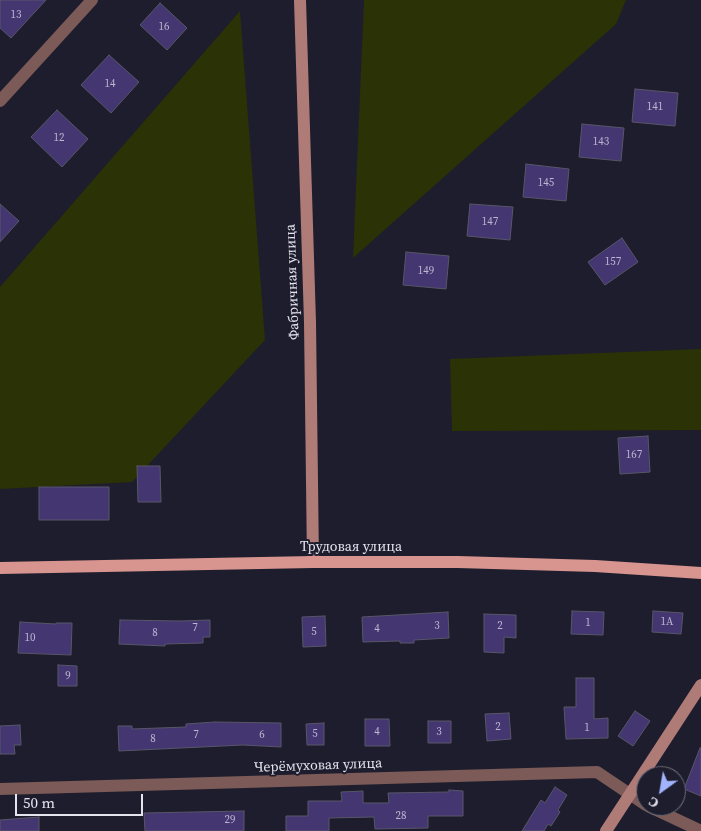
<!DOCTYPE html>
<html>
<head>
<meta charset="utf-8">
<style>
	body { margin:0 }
	#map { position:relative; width:701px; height:831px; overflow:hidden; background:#1e1d2d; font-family:"Source Serif 4",serif }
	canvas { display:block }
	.north { position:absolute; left:636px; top:766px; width:50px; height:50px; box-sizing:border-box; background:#1e1d2d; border:1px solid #6d6d7b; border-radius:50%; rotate:212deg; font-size:14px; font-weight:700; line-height:20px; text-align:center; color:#e4e4ef }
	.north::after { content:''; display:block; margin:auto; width:18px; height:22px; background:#a1b3fd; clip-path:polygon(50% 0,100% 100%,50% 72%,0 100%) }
	.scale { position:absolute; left:15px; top:794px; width:128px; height:22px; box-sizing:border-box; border:2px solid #e4e4ef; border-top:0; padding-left:6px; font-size:15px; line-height:18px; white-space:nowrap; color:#e4e4ef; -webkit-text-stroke:4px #1e1d2d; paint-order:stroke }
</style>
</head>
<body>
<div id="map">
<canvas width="701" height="831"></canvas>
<div class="north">С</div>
<div class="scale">50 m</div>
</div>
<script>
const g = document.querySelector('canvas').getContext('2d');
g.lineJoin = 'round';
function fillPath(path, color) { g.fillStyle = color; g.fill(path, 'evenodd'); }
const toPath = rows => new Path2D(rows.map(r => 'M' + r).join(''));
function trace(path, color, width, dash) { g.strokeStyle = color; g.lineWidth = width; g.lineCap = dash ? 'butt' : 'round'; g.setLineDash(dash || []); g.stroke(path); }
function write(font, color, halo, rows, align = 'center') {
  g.font = font + ' "Source Serif 4",serif'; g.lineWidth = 4; g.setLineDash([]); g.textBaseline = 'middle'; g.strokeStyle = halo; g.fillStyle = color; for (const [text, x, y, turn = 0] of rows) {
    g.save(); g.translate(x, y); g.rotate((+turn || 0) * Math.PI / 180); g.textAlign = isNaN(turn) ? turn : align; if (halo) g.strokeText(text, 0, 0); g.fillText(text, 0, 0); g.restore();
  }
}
const green = toPath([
	[364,0,626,0,616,24,353,258],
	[240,11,265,340,132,482,0,489,0,287],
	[701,349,701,430,452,431,450,359]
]);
const building = toPath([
	[0,0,46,0,11,38,0,28,0,0],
	[160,3,187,28,167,50,140,25,160,3],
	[109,55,139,82,111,113,81,85,109,55],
	[635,89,678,93,675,126,632,122,635,89],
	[57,110,88,139,62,167,31,137,57,110],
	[582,124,624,128,621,161,579,157,582,124],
	[526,164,569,169,566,201,523,197,526,164],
	[0,204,19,221,0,242,0,204],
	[470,204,513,207,510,240,467,236,470,204],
	[622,238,638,262,605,285,588,262,622,238],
	[406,252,449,256,446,289,403,285,406,252],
	[648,436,650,472,620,474,618,438,648,436],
	[137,466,160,466,161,502,138,502,137,466],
	[39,487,109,487,109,520,39,520,39,487],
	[572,611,604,612,603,635,571,634,572,611],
	[653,611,683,613,681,634,652,632,653,611],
	[448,612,449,638,414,640,414,643,400,643,400,641,363,642,362,617,448,612],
	[484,614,516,615,516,638,504,637,504,653,484,652,484,614],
	[325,616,326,646,303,647,302,617,325,616],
	[120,620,180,621,210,620,210,637,203,637,203,643,165,644,165,646,119,644,120,620],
	[20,622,56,624,56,623,72,623,71,655,18,653,20,622],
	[58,665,77,666,77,686,58,686,58,665],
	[576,678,594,678,594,719,608,718,608,738,566,739,564,707,576,707,576,678],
	[635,711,650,721,633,746,618,736,635,711],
	[509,713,511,739,487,741,485,714,509,713],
	[365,719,389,719,390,746,365,746,365,719],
	[428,721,451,721,451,743,428,743,428,721],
	[215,722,281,723,281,747,243,745,119,751,118,726,132,726,132,729,186,727,186,724,215,722],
	[324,723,324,745,307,745,306,724,324,723],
	[20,725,21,745,14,745,15,754,0,754,0,726,20,725],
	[700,748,701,748,701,796,684,789,700,748],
	[555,787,567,795,558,810,560,812,551,826,548,824,544,831,522,831,541,800,545,803,555,787],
	[449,790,463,791,463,816,428,816,428,828,375,829,374,817,329,818,329,831,286,831,286,816,308,816,308,801,342,801,341,792,363,791,363,803,389,803,388,793,449,792,449,790],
	[244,811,244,831,145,831,144,813,244,811],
	[39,817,39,831,0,831,0,820,39,817]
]);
const street = toPath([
	[0,101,92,0],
	[0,789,597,772,646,805],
	[648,806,701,831]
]);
const secondary = toPath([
	[300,0,310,322,313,562],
	[606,831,701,685]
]);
const primary = toPath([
	[0,568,313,562,458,562,595,566,701,573]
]);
const numberNames = [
	["13",16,15],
	["16",164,27],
	["14",110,84],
	["141",655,107],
	["12",59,138],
	["143",601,142],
	["145",546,183],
	["147",490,222],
	["157",613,262],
	["149",426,271],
	["167",634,455],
	["1А",667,622],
	["1",588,623],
	["3",437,626],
	["2",500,626],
	["7",195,628],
	["4",377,629],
	["5",314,632],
	["8",155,633],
	["10",30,638],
	["9",68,676],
	["2",498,727],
	["1",587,728],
	["4",377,732],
	["3",439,732],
	["5",315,734],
	["7",196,735],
	["6",262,735],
	["8",153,739],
	["28",401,816],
	["29",230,820]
];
const streetNames = [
	["Фабричная улица",293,282,-92],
	["Трудовая улица",351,547],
	["Черёмуховая улица",318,766,-2]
];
fillPath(green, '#2b3205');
fillPath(building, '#443671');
trace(building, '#585668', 1);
trace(street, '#7b5a57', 12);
trace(secondary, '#af7b77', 12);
trace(primary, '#d8948f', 12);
write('11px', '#bcb8d0', null, numberNames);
write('14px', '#e4e4ef', '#1e1d2d', streetNames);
</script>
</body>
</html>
